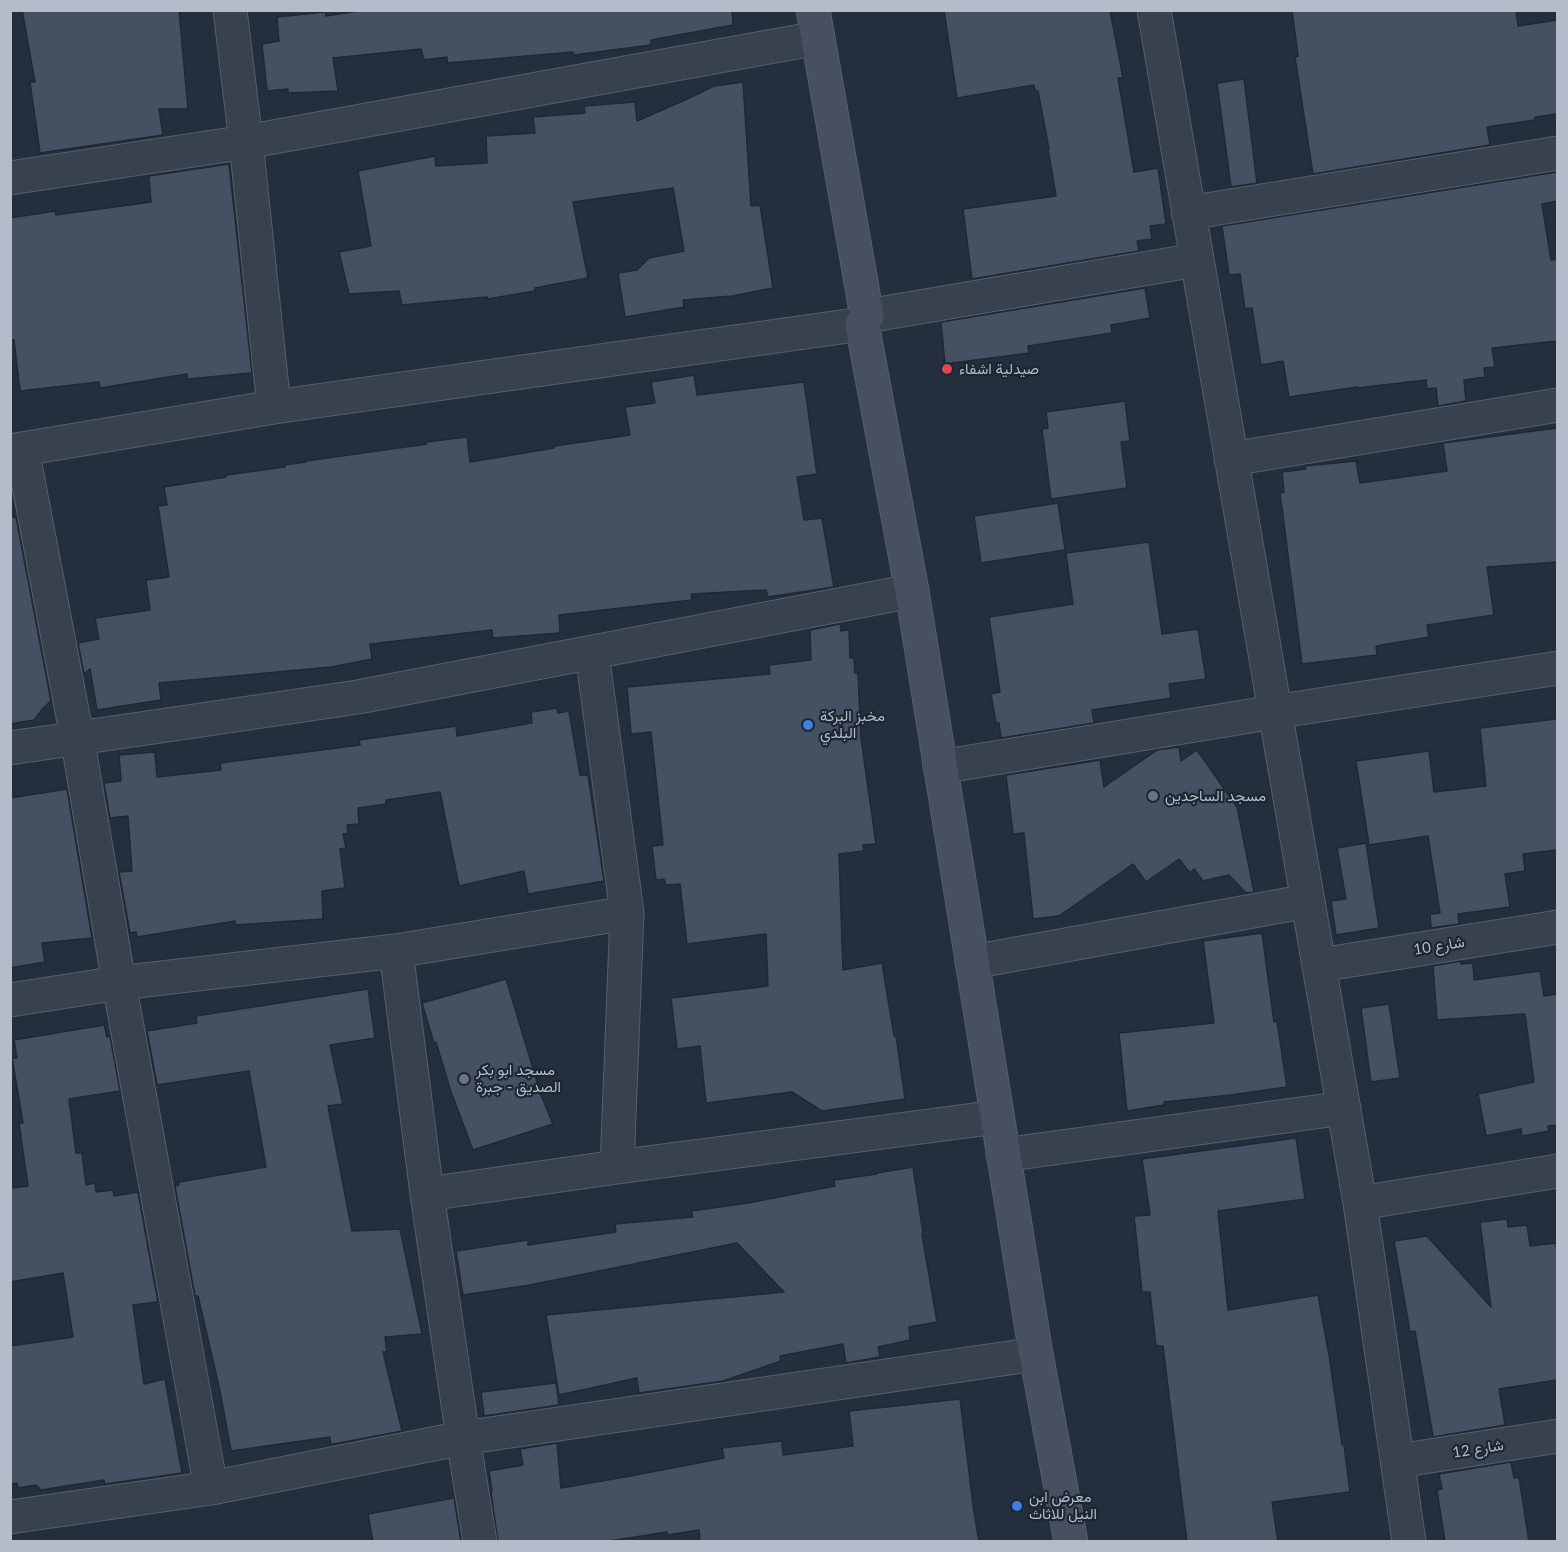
<!DOCTYPE html>
<html>
<head>
<meta charset="utf-8">
<style>
	body { margin:0 }
	#map { position:relative; width:1568px; height:1552px; overflow:hidden; background:#242f3e; font-family:Lato,sans-serif }
	canvas { display:block }
	.frame { position:absolute; inset:0; border:12px solid #b4bcc9; pointer-events:none }
</style>
</head>
<body>
<div id="map">
<canvas width="1568" height="1552"></canvas>
<div class="frame"></div>
</div>
<script>
const g = document.querySelector('canvas').getContext('2d');
g.lineJoin = 'round';
function fillPath(path, color) { g.fillStyle = color; g.fill(path, 'evenodd'); }
const toPath = rows => new Path2D(rows.map(r => 'M' + r).join(''));
function trace(path, color, width, dash) { g.strokeStyle = color; g.lineWidth = width; g.lineCap = dash ? 'butt' : 'round'; g.setLineDash(dash || []); g.stroke(path); }
function write(font, color, halo, rows, align = 'center') {
  g.font = font + ' Lato,Vazirmatn,sans-serif'; g.lineWidth = 4.5; g.setLineDash([]); g.textBaseline = 'middle'; g.strokeStyle = halo; g.fillStyle = color; for (const [text, x, y, turn = 0] of rows) {
    g.save(); g.translate(x, y); g.rotate((+turn || 0) * Math.PI / 180); g.textAlign = isNaN(turn) ? turn : align; if (halo) g.strokeText(text, 0, 0); g.fillText(text, 0, 0); g.restore();
  }
}
const building = toPath([
	[22,10,179,10,188,109,159,109,163,135,40,153,30,82,35,82,22,10],
	[365,10,732,10,733,25,651,40,651,45,574,55,573,52,447,63,447,57,424,60,421,49,333,58,338,91,288,93,288,89,267,91,262,44,279,41,277,17,325,12,326,16,365,10],
	[944,10,1110,10,1123,78,1118,78,1134,172,1158,168,1166,224,1150,226,1152,239,1137,241,1139,251,972,279,963,209,1056,196,1048,149,1049,149,1038,91,1035,91,1034,85,957,98,944,10],
	[1292,10,1516,10,1518,26,1557,20,1557,114,1535,117,1535,120,1487,127,1490,145,1313,174,1295,57,1298,56,1292,10],
	[1244,79,1257,183,1231,187,1217,83,1244,79],
	[743,82,751,206,760,205,773,288,732,296,683,300,684,307,625,317,618,273,637,270,649,258,684,251,673,188,573,202,588,278,535,288,535,291,487,299,487,297,402,305,399,291,349,294,339,252,371,246,358,171,435,156,436,166,487,163,486,136,535,133,533,117,585,113,584,106,635,102,637,121,685,100,714,86,743,82],
	[229,164,252,373,187,379,187,374,100,388,99,382,20,391,14,340,10,340,10,218,55,211,56,215,151,202,149,176,229,164],
	[1557,172,1557,201,1542,204,1551,260,1557,259,1557,341,1492,348,1495,367,1484,368,1485,377,1464,380,1466,401,1438,406,1436,388,1427,389,1426,380,1357,388,1357,387,1289,397,1283,361,1261,365,1252,308,1245,309,1240,274,1229,275,1222,226,1557,172],
	[1145,288,1150,318,1111,325,1112,333,1028,346,1029,353,945,364,941,322,1145,288],
	[694,375,697,395,804,382,817,474,797,477,804,520,822,518,834,587,768,597,766,590,691,594,692,600,559,615,560,633,493,638,492,630,370,644,372,659,331,667,159,683,161,700,97,710,90,669,84,674,78,643,99,639,95,618,150,610,146,580,169,577,158,506,167,505,164,487,226,477,226,475,285,467,285,465,306,462,306,461,427,444,426,442,467,437,470,462,554,448,554,446,630,435,625,407,655,403,651,382,694,375],
	[1125,401,1130,441,1121,442,1127,488,1051,499,1042,429,1048,428,1046,412,1125,401],
	[1557,428,1557,562,1487,567,1494,615,1427,625,1429,637,1376,646,1377,655,1302,664,1280,493,1284,492,1282,472,1306,469,1305,466,1356,461,1360,483,1447,471,1443,443,1557,428],
	[1058,503,1065,550,981,563,974,516,1058,503],
	[10,517,16,517,51,701,44,707,34,720,10,724,10,517],
	[1149,542,1162,634,1198,629,1206,679,1169,684,1171,698,1092,710,1094,723,1001,738,999,723,996,723,991,694,1000,692,989,617,1073,604,1066,553,1149,542],
	[840,624,841,631,849,630,850,658,854,658,855,673,858,673,861,738,876,844,863,845,864,851,839,854,843,970,882,963,894,1036,896,1036,905,1099,822,1111,792,1092,706,1103,700,1046,677,1049,671,998,768,986,766,934,687,944,680,884,666,885,664,879,656,880,652,846,663,845,651,732,631,734,627,687,770,674,769,665,811,660,810,630,840,624],
	[557,708,558,713,569,711,580,775,588,775,604,881,528,894,524,871,459,886,440,792,386,800,386,804,358,808,359,824,347,825,348,833,343,834,346,848,340,849,345,888,322,891,323,919,235,925,235,921,137,937,136,932,130,933,119,872,132,871,128,816,110,818,104,783,121,781,119,755,155,752,157,777,221,770,220,763,360,745,359,740,456,726,457,736,532,723,531,712,557,708],
	[1557,719,1557,850,1523,854,1525,871,1505,874,1510,907,1458,914,1459,924,1431,928,1430,914,1440,913,1428,836,1369,845,1356,761,1429,751,1434,792,1486,786,1480,728,1557,719],
	[1179,747,1181,761,1197,750,1237,807,1254,892,1246,893,1229,875,1203,881,1194,869,1190,873,1179,859,1146,882,1133,864,1059,916,1033,919,1024,833,1013,834,1006,775,1100,760,1104,787,1157,750,1179,747],
	[67,789,92,938,42,943,45,962,10,968,10,798,67,789],
	[1366,843,1379,928,1336,935,1331,901,1346,899,1337,848,1366,843],
	[1262,933,1274,1022,1277,1021,1287,1087,1231,1095,1164,1102,1164,1105,1127,1111,1119,1033,1214,1023,1203,941,1262,933],
	[1461,961,1461,964,1473,963,1474,980,1540,971,1544,996,1557,994,1557,1125,1548,1126,1549,1131,1522,1136,1521,1129,1486,1136,1478,1094,1534,1082,1525,1014,1437,1020,1433,966,1461,961],
	[506,979,541,1095,553,1124,473,1150,451,1092,436,1042,434,1043,422,1003,506,979],
	[368,989,375,1038,330,1045,343,1104,328,1106,352,1231,400,1229,422,1334,385,1337,387,1352,383,1352,402,1431,334,1444,331,1445,330,1437,231,1451,220,1391,198,1296,195,1296,175,1186,179,1185,179,1182,266,1167,249,1071,157,1085,147,1031,197,1023,196,1016,368,989],
	[1389,1004,1400,1078,1371,1082,1361,1008,1389,1004],
	[104,1025,107,1037,110,1036,120,1091,69,1099,76,1153,82,1153,86,1185,95,1183,96,1192,113,1190,114,1196,138,1192,158,1302,133,1305,144,1384,165,1379,182,1473,105,1484,104,1480,41,1490,36,1485,18,1488,17,1483,10,1484,10,1346,73,1337,63,1273,10,1282,10,1188,28,1186,19,1123,23,1123,12,1058,17,1058,14,1040,104,1025],
	[1296,1138,1305,1199,1218,1211,1228,1310,1318,1295,1329,1355,1342,1445,1344,1445,1350,1492,1272,1502,1278,1542,1187,1542,1163,1346,1156,1346,1150,1292,1142,1292,1134,1216,1150,1215,1142,1159,1296,1138],
	[913,1167,923,1233,922,1234,937,1322,909,1327,910,1340,878,1347,880,1357,846,1363,843,1344,780,1356,781,1361,723,1381,639,1393,637,1378,559,1395,546,1315,784,1292,737,1243,530,1285,463,1295,456,1251,528,1240,528,1245,616,1232,615,1224,693,1217,691,1211,748,1203,835,1186,834,1180,877,1174,877,1173,913,1167],
	[1507,1219,1508,1227,1527,1225,1530,1246,1556,1243,1557,1256,1557,1380,1499,1389,1505,1425,1433,1437,1415,1331,1410,1332,1394,1241,1427,1236,1491,1307,1480,1222,1507,1219],
	[556,1383,559,1405,484,1416,481,1392,556,1383],
	[960,1399,973,1505,979,1542,700,1542,699,1530,667,1535,667,1532,603,1542,498,1542,491,1492,492,1491,489,1471,523,1465,520,1449,557,1443,561,1488,625,1477,724,1458,722,1448,782,1441,783,1455,853,1446,849,1411,960,1399],
	[1511,1462,1514,1478,1519,1477,1529,1542,1445,1542,1437,1490,1442,1489,1439,1474,1511,1462],
	[454,1498,461,1542,373,1542,368,1514,454,1498]
]);
const street = toPath([
	[230,10,246,142,274,407],
	[1154,10,1360,1203,1409,1542],
	[10,178,246,142,818,38],
	[1188,213,1558,153],
	[867,316,1196,260],
	[22,449,77,737,119,983,211,1488],
	[10,451,274,407,862,324],
	[1231,459,1558,405],
	[592,653,627,913,617,1167],
	[10,748,358,697,912,591],
	[940,767,1274,712,1558,668],
	[396,951,427,1194,463,1438,480,1542],
	[972,962,1308,901],
	[1320,965,1558,927],
	[10,1000,119,983,396,951,627,913],
	[1003,1155,1344,1108],
	[427,1194,617,1167,997,1117],
	[1360,1203,1558,1171],
	[1398,1461,1558,1436],
	[10,1517,211,1488,463,1438,1036,1354]
]);
const secondary = toPath([
	[813,10,867,316,862,324,912,591,1036,1354,1071,1542]
]);
const markers = [
	[947,369,6,"#e0444e"],
	[808,725,6,"#3f7fe0"],
	[1153,796,6,"#6b7280"],
	[464,1079,6,"#6b7280"],
	[1017,1506,6,"#3f7fe0"]
];
const poiNames = [
	["صيدلية اشفاء",959,369],
	["مخبز البركة",820,716],
	["البلدي",820,733],
	["مسجد الساجدين",1165,796],
	["مسجد ابو بكر",476,1070],
	["الصديق - جبرة",476,1087],
	["معرض ابن",1029,1497],
	["النيل للاثاث",1029,1514]
];
const streetNames = [
	["شارع 10",1439,946,-9],
	["شارع 12",1478,1449,-9]
];
fillPath(building, '#455162');
trace(building, '#1f2835', 1.5);
trace(street, '#565f6c', 35);
trace(secondary, '#565f6c', 35);
trace(street, '#38414e', 33);
trace(secondary, '#465061', 33);
for (const [x, y, r, color] of markers) { const dot = new Path2D(); dot.arc(x, y, r, 0, 2 * Math.PI); g.fillStyle = color; g.fill(dot); trace(dot, '#1d2633', 2); }
write('15px', '#b4bcc9', '#1d2633', poiNames, 'left');
write('15px', '#b4bcc9', '#1d2633', streetNames);
</script>
</body>
</html>
